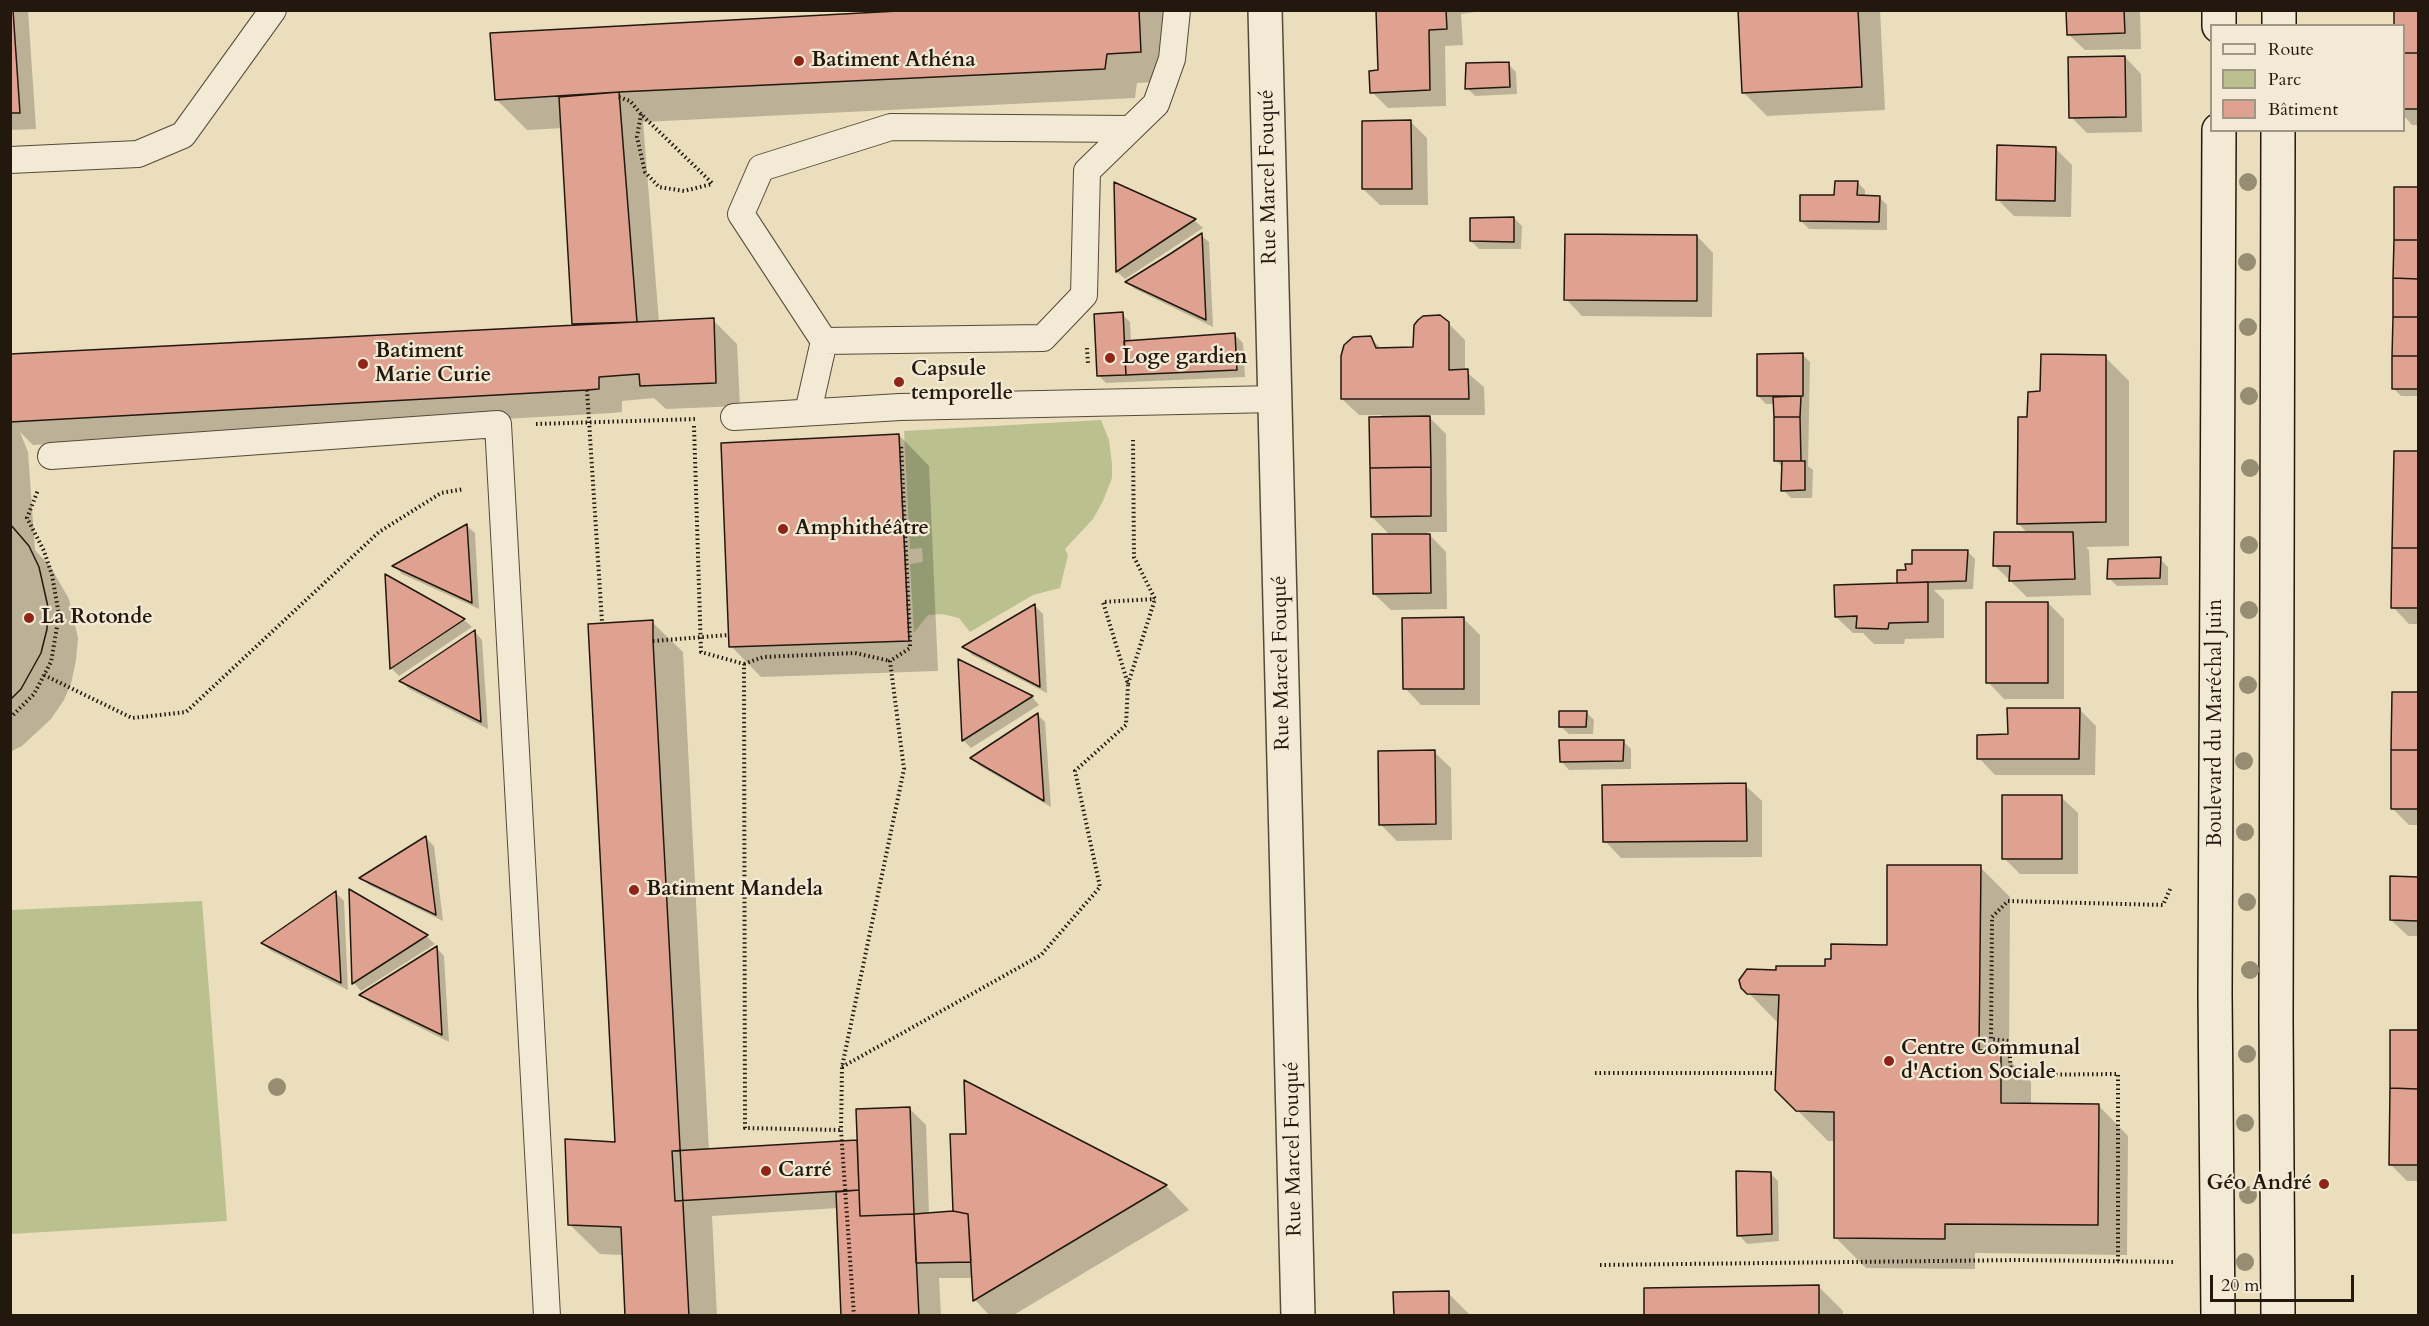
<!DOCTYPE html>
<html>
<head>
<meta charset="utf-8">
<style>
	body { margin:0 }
	#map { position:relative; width:2429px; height:1326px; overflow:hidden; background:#ebdebd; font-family:Cardo,serif }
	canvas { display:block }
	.frame { position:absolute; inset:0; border:12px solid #23180e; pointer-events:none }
	.legend { position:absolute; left:2210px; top:24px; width:195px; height:108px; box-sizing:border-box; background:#f2ead4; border:2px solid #9f9685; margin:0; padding:8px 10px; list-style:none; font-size:18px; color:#23180e }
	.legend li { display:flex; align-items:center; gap:12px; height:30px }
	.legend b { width:30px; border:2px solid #9f9685 }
	.scale { position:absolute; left:2210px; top:1275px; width:144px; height:27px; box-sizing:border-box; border:3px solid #23180e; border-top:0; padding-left:8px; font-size:18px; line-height:21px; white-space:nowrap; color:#23180e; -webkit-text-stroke:4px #f2ead4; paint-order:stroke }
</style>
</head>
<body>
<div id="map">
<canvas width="2429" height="1326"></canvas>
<div class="frame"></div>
<ul class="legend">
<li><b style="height:8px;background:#f2ead4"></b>Route</li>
<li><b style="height:16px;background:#bac18f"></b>Parc</li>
<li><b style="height:16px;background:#dfa290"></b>Bâtiment</li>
</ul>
<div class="scale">20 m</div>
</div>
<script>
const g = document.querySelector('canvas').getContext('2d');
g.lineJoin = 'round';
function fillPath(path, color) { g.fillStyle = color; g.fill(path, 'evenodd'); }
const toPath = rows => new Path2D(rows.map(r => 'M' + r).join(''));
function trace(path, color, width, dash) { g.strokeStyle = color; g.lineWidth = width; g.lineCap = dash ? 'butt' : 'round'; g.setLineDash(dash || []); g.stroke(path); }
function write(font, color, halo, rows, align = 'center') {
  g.font = font + ' Cardo,serif'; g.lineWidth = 4.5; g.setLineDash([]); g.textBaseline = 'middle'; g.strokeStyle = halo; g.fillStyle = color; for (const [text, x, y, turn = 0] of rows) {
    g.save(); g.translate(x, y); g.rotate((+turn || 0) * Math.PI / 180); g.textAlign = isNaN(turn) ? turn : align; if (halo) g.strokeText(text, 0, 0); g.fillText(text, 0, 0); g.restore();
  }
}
const green = toPath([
	[1101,420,1109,440,1112,464,1112,478,1103,501,1093,519,1065,549,1068,555,1060,588,1033,595,970,632,959,618,942,614,928,615,914,633,910,564,923,562,922,548,910,549,904,431],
	[202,901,227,1221,11,1234,11,910]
]);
const shadow = toPath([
	[10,10,28,10,36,129,10,130],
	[946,10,1160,10,1168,18,1171,81,1137,83,1135,98,643,122,659,322,713,320,737,344,740,406,666,409,654,398,622,401,622,412,612,413,33,445,20,432,28,452,35,550,50,566,69,599,78,638,76,660,71,684,64,700,51,719,22,746,10,752,10,349,11,356,574,326,563,128,527,130,497,100],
	[1378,10,1475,10,1475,12,1461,14,1463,45,1445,46,1446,106,1388,108,1372,92,1380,72],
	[1739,10,1880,10,1885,110,1767,116,1743,92],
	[2068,10,2140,10,2141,49,2085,50,2068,34],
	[2396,10,2418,10,2418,125,2412,125,2404,116,2404,26],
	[2125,57,2141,74,2142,132,2087,133,2071,117],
	[1508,64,1516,72,1517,94,1475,96,1467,88],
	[1411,122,1427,138,1428,205,1380,205,1363,189],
	[2055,148,2072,165,2071,217,2014,216,1998,200],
	[1857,182,1865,190,1865,197,1879,197,1887,205,1887,230,1809,229,1801,221],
	[1115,184,1195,221,1203,228,1125,279,1117,272],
	[2395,189,2418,189,2418,396,2401,396,2393,388],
	[1514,218,1522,226,1521,249,1479,249,1471,241],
	[1201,235,1209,242,1213,327,1135,289,1127,282],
	[1697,236,1713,253,1712,317,1582,316,1566,299],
	[1122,314,1130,322,1131,342,1235,335,1243,343,1245,377,1106,383,1098,375],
	[1448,323,1465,340,1465,371,1484,387,1485,415,1427,415,1446,434,1447,532,1427,532,1446,552,1447,609,1391,610,1374,594,1391,536,1372,517,1382,415,1359,415,1342,399,1370,338,1382,349,1415,348],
	[1802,354,1810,362,1808,466,1813,470,1812,498,1791,498,1783,490,1783,468,1776,460,1775,404,1766,404,1758,396],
	[2105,357,2129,381,2129,546,2086,547,2089,550,2091,595,2027,597,1995,566,2028,534,2019,524,2029,419],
	[899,435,929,466,938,671,761,677,731,646],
	[2395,453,2418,453,2418,624,2409,624,2393,607],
	[467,526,475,533,479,609,402,574,395,566],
	[1967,551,1975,559,1973,589,1934,590,1944,600,1944,638,1905,639,1904,644,1874,644,1863,633,1853,633,1836,617,1898,585,1908,571],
	[2160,559,2168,567,2168,585,2117,586,2109,578],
	[387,577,464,620,472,627,399,676,391,668],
	[2048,603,2064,619,2064,699,2004,699,1988,682],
	[1035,606,1043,614,1047,693,972,655,964,647],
	[1463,618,1480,635,1480,705,1421,705,1405,688],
	[652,622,683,652,709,1151,858,1142,909,1108,926,1125,929,1214,954,1213,967,1135,965,1083,1166,1186,1189,1210,1012,1316,990,1316,975,1300,973,1278,939,1278,941,1316,843,1316,838,1208,712,1216,717,1316,626,1316,624,1255,600,1254,569,1224,617,1143],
	[475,632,482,640,488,729,409,689,401,681],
	[960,661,1032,697,1039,705,971,748,963,740],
	[2393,693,2418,694,2418,825,2409,825,2392,808],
	[2080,710,2096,726,2095,775,1995,775,1979,758,2009,736],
	[1586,712,1594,720,1593,734,1569,734,1560,726],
	[1037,714,1045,722,1051,807,980,766,972,758],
	[1623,741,1631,749,1631,769,1569,770,1561,761],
	[1434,752,1451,768,1452,840,1397,841,1381,825],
	[1745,785,1762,801,1762,857,1621,858,1605,841],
	[2061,797,2078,813,2078,874,2020,874,2004,858],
	[426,838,434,846,443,921,369,885,362,878],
	[1980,867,2010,897,2009,1060,2031,1082,2031,1105,2098,1105,2128,1136,2127,1255,1975,1253,1975,1269,1866,1268,1835,1237,1836,1141,1828,1141,1797,1110,1779,1024,1743,987,1778,971,1826,968,1888,946],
	[2392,878,2418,878,2418,936,2408,936,2391,920],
	[351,892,427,937,435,944,361,991,354,983],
	[336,893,344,901,348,990,271,951,263,944],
	[437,948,444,956,449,1042,369,1002,362,995],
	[2392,1031,2418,1031,2418,1181,2407,1181,2390,1164],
	[1770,1173,1778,1181,1779,1241,1747,1244,1739,1235],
	[1819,1287,1843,1311,1843,1316,1646,1316],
	[1448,1293,1471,1316,1395,1316]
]);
const building = toPath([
	[10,10,13,10,20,113,10,113,10,10],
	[917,10,1139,10,1141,52,1107,54,1105,69,619,92,495,100,490,33,917,10],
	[1376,10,1446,10,1447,29,1429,30,1430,90,1370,93,1369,71,1378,70,1376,10],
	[1738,10,1858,10,1862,87,1742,93,1738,10],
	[2066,10,2124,10,2125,33,2067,35,2066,10],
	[2394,10,2418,10,2418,53,2404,53,2404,26,2394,26,2394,10],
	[2404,53,2418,53,2418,109,2404,109,2404,53],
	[2125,56,2126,117,2069,118,2068,57,2125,56],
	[1509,62,1510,87,1465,89,1466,63,1509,62],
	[619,92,637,322,572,324,559,97,619,92],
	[1411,120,1412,189,1362,189,1362,121,1411,120],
	[1997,145,2056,147,2055,201,1996,200,1997,145],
	[1835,181,1858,181,1857,195,1880,196,1879,222,1800,221,1800,195,1834,195,1835,181],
	[1114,182,1196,219,1116,272,1114,182],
	[2394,187,2418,187,2418,240,2394,240,2394,187],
	[1514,217,1514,242,1470,241,1470,218,1514,217],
	[1202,233,1206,320,1125,282,1170,254,1202,233],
	[1565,234,1697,235,1697,301,1564,300,1565,234],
	[2394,240,2418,240,2418,279,2393,278,2394,240],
	[2393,278,2418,279,2418,317,2393,317,2393,278],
	[1123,312,1126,375,1097,376,1094,314,1123,312],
	[1440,315,1449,322,1449,370,1468,369,1469,399,1341,399,1341,356,1344,345,1353,337,1371,336,1376,348,1413,347,1414,325,1418,320,1423,316,1440,315],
	[2393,317,2418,317,2418,356,2392,356,2393,317],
	[714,318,716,383,640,386,639,374,599,377,599,389,587,390,10,422,10,354,714,318],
	[1235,333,1237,370,1126,375,1124,341,1235,333],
	[1803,353,1803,396,1757,396,1757,354,1803,353],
	[2041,354,2106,355,2106,522,2017,524,2018,417,2027,417,2028,392,2040,391,2041,354],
	[2392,356,2418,356,2418,389,2392,389,2392,356],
	[1801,396,1800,417,1774,417,1773,397,1801,396],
	[1430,416,1431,467,1370,468,1369,417,1430,416],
	[1774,417,1800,417,1801,461,1774,461,1774,417],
	[899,434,909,641,729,647,721,443,899,434],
	[2394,451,2418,451,2418,548,2392,548,2394,451],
	[1782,461,1805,461,1805,490,1781,491,1782,461],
	[1431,467,1431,516,1371,517,1370,468,1431,467],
	[10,524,29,546,39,567,48,607,47,629,41,653,21,689,10,700,10,524],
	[10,524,29,546,39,567,48,607,47,629,41,653,21,689,10,700,10,524],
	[467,524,472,603,392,566,467,524],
	[1994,532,2073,532,2075,579,2009,581,2010,566,1993,566,1994,532],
	[1372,534,1430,534,1431,593,1373,594,1372,534],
	[2392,548,2418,548,2418,608,2391,608,2392,548],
	[1912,550,1968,550,1966,581,1897,583,1897,570,1906,570,1905,564,1912,564,1912,550],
	[2161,557,2160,578,2107,579,2108,559,2161,557],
	[385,574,465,619,390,669,385,574],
	[1928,582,1928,622,1889,623,1888,629,1856,628,1857,616,1835,617,1834,585,1928,582],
	[1986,602,2048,602,2048,683,1986,683,1986,602],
	[1035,604,1040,687,962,647,1035,604],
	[1464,617,1464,689,1403,689,1402,618,1464,617],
	[653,620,653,641,689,1316,625,1316,621,1227,568,1225,565,1139,615,1142,588,624,653,620],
	[475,630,481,722,399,681,475,630],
	[958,659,1033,696,962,741,958,659],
	[2392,692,2418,692,2418,750,2391,750,2392,692],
	[2007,708,2080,708,2079,759,1977,759,1977,735,2008,734,2007,708],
	[1559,711,1587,711,1586,727,1559,727,1559,711],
	[1038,713,1044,801,970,758,1038,713],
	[1559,740,1624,740,1623,761,1560,762,1559,740],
	[1435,750,1436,824,1379,825,1378,751,1435,750],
	[2391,750,2418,750,2418,809,2391,809,2391,750],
	[1746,783,1747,841,1603,842,1602,785,1746,783],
	[2002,795,2062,795,2062,859,2002,859,2002,795],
	[426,836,436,915,359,878,426,836],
	[1887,865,1981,865,1979,1050,2001,1050,2001,1103,2099,1104,2098,1225,1945,1224,1945,1239,1834,1238,1834,1112,1796,1111,1775,1090,1779,995,1747,994,1741,988,1739,980,1747,969,1776,970,1776,966,1825,966,1825,959,1831,959,1831,944,1887,945,1887,865],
	[2390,876,2418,877,2418,921,2390,920,2390,876],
	[349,889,428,935,352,984,349,889],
	[336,891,341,983,261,943,336,891],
	[437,946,442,1035,359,995,437,946],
	[2390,1030,2418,1030,2418,1089,2390,1088,2390,1030],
	[964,1080,1167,1185,973,1301,968,1214,953,1211,950,1134,966,1134,964,1080],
	[2390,1088,2418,1089,2418,1165,2389,1165,2390,1088],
	[910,1107,914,1214,860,1216,856,1109,910,1107],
	[857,1140,859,1190,675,1201,672,1151,857,1140],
	[1736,1171,1771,1172,1772,1234,1737,1236,1736,1171],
	[859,1190,860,1216,914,1214,919,1316,841,1316,836,1192,859,1190],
	[953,1211,968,1214,971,1262,916,1263,914,1214,953,1211],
	[1819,1285,1819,1316,1644,1316,1644,1288,1819,1285],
	[1449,1291,1449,1316,1394,1316,1393,1292,1449,1291]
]);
const path = toPath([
	[619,97,630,101,641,114,712,183],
	[641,114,637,137,645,172,659,187,684,191,712,184],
	[1087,348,1088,364],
	[587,390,602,622],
	[536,424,697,419],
	[694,426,701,652,744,664,745,1128,841,1130],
	[744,664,763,657,855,653,890,661],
	[44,675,132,718,186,712,379,532,441,493,464,489],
	[1128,684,1155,599,1134,557,1133,440],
	[10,718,34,694,51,662,59,615,52,575,44,551,27,518,38,490],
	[842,1067,1041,955,1100,887,1075,771,1126,725,1128,684,1103,602,1155,599],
	[1595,1073,1776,1073],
	[2011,1075,2118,1074,2118,1261],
	[2001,1077,2011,1075,2009,1041,1991,1039,1992,917,2008,901,2163,905,2171,887],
	[1600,1265,2019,1260,2176,1262],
	[854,1316,841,1130,842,1067,904,769,890,661,910,648,910,641,901,444]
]);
const service = toPath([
	[10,160,138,154,183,135,273,10],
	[824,341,741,214,761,168,891,127,1130,129],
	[808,412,824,341,1043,338,1084,295,1087,171,1156,104,1172,59,1177,10],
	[734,417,900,407,1275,399],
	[51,456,498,424,547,1316]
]);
const minor = toPath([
	[1265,10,1298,1316]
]);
const secondary = toPath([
	[2219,26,2219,10],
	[2279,26,2279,10],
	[2218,1316,2215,993,2219,130],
	[2278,1316,2276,1020,2278,130]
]);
const pathBridge = toPath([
	[653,641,728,635]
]);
const trees = [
	[2248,182],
	[2247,262],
	[2248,327],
	[2249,396],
	[2250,468],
	[2249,545],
	[2249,610],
	[2248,685],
	[2244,761],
	[2245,832],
	[2247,902],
	[2250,970],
	[2247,1054],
	[277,1087],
	[2245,1123],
	[2248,1195],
	[2245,1262]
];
const markers = [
	[799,61,6,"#8f2418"],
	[1110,358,6,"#8f2418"],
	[363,364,6,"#8f2418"],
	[899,382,6,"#8f2418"],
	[783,529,6,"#8f2418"],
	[29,618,6,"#8f2418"],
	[634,890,6,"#8f2418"],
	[1889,1061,6,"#8f2418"],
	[766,1171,6,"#8f2418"],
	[2324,1184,6,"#8f2418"]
];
const poiNames = [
	["Batiment Athéna",811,61],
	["Batiment",375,352],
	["Marie Curie",375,376],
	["Loge gardien",1122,358],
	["Capsule",911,370],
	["temporelle",911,394],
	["Amphithéâtre",795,529],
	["La Rotonde",41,618],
	["Batiment Mandela",646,890],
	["Centre Communal",1901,1049],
	["d'Action Sociale",1901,1073],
	["Carré",778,1171],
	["Géo André",2312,1184,"right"]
];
const streetNames = [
	["Rue Marcel Fouqué",1269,177,-91],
	["Rue Marcel Fouqué",1282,663,-91],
	["Boulevard du Maréchal Juin",2216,723,-90],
	["Rue Marcel Fouqué",1294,1149,-91]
];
fillPath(green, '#bac18f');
fillPath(shadow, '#0003');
fillPath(building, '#dfa290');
trace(building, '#23180e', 1.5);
trace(service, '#554a3a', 28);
trace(minor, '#554a3a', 36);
trace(secondary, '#23180e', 36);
trace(path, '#23180e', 4, [1.5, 3]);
trace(service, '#f2ead4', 26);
trace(minor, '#f2ead4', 33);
trace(secondary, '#f2ead4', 33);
trace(pathBridge, '#23180e', 4, [1.5, 3]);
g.fillStyle = '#968d72';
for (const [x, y] of trees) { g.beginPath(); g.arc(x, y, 9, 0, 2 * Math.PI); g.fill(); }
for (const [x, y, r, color] of markers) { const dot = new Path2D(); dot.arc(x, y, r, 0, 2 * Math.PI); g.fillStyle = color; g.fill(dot); trace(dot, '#f2ead4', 2); }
write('bold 21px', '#23180e', '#f2ead4', poiNames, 'left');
write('21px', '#23180e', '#f2ead4', streetNames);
</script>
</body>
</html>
